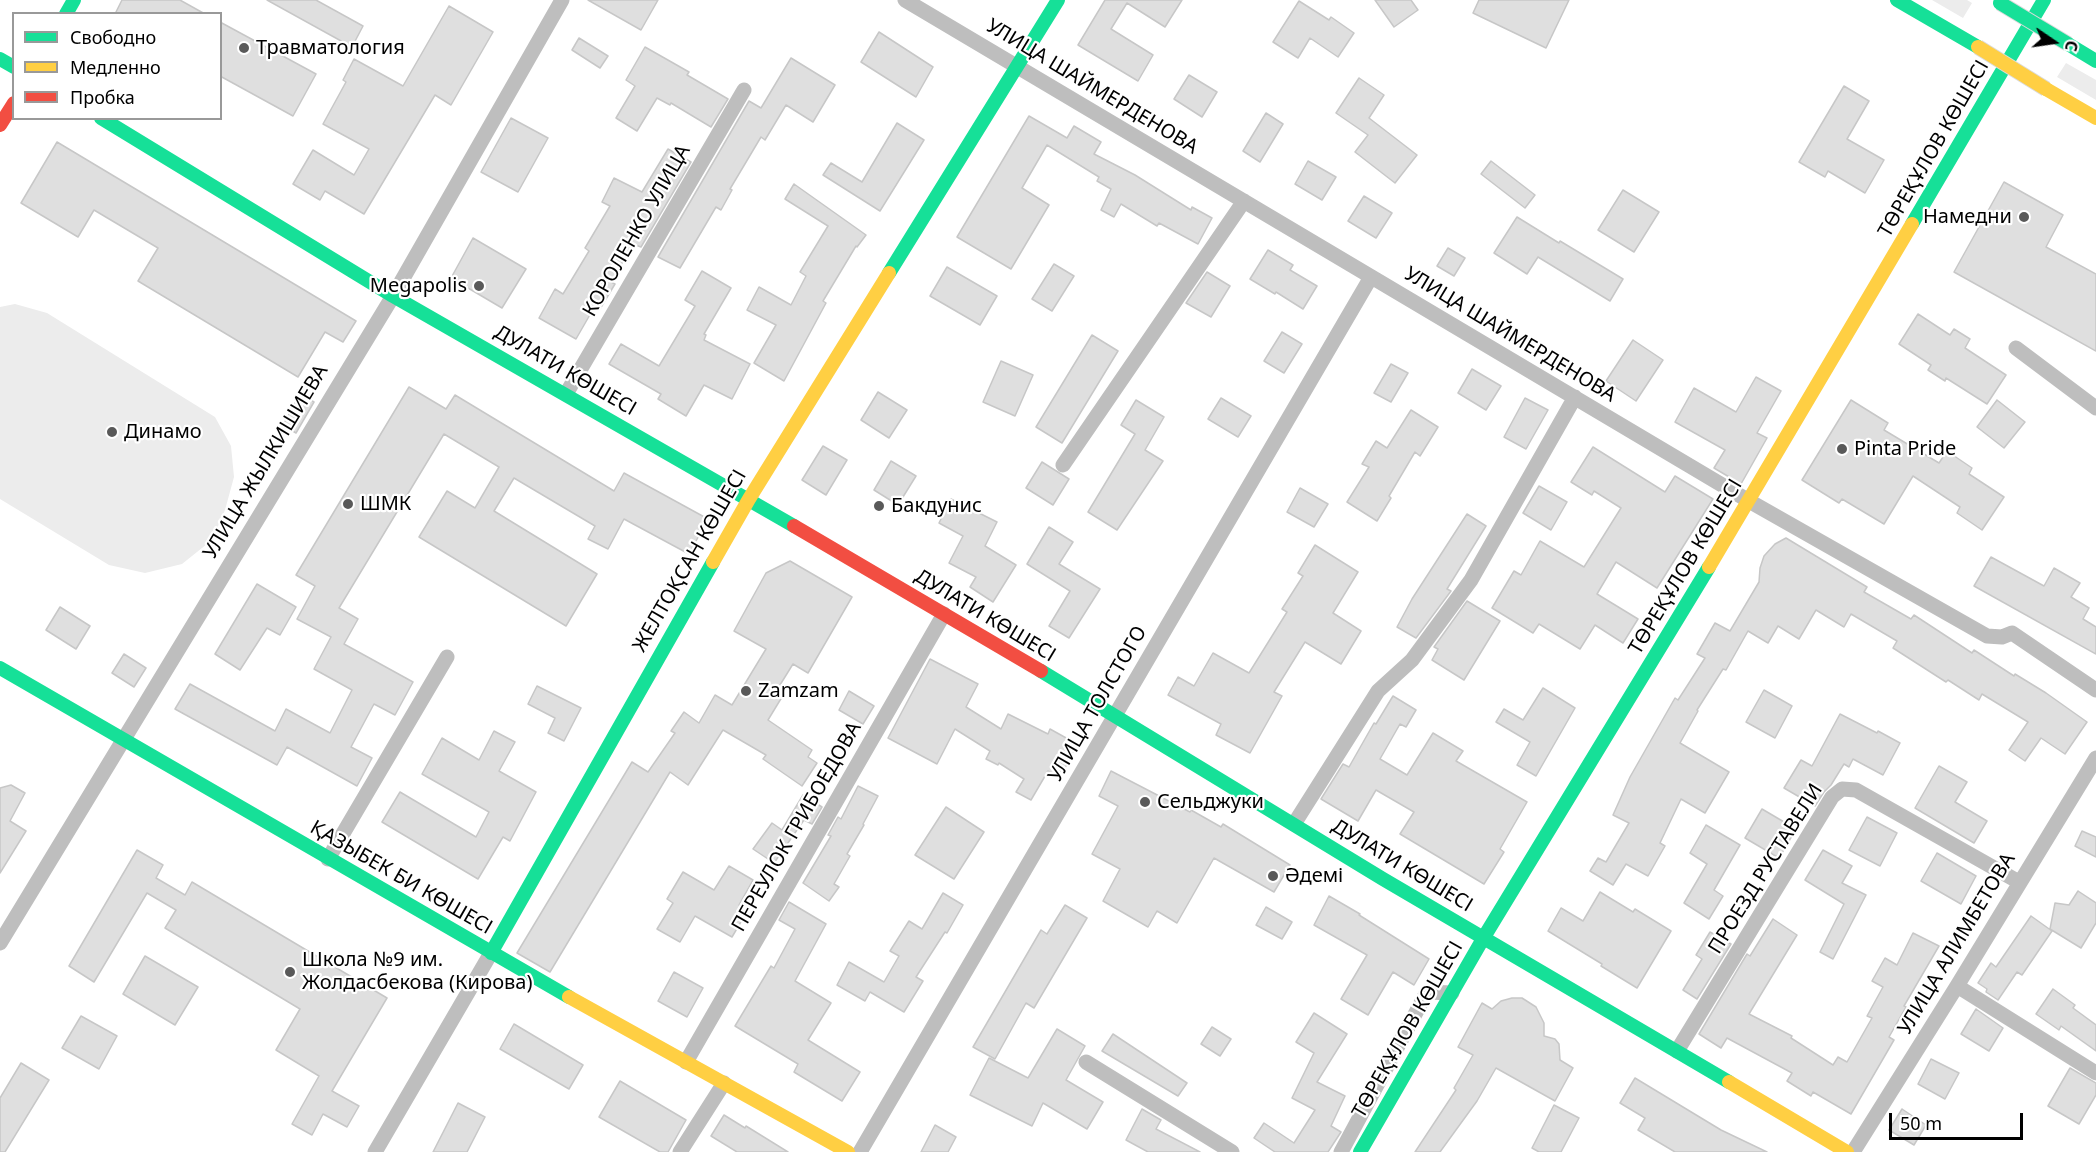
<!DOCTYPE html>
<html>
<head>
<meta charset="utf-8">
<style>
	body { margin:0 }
	#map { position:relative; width:2096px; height:1152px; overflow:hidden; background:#fff; font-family:"Noto Sans",sans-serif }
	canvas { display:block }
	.legend { position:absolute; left:12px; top:12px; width:210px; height:108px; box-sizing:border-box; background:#fff; border:2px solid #999; margin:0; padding:8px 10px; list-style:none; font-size:18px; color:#000 }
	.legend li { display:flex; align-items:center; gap:12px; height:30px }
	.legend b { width:30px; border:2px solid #999 }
	.north { position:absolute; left:2024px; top:12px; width:60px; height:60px; -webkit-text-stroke:4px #fff; paint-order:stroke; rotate:103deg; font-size:16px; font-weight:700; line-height:24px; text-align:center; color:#000 }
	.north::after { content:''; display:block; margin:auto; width:21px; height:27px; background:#000; clip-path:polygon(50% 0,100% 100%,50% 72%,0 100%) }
	.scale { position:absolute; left:1889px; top:1113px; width:134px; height:27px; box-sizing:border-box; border:3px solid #000; border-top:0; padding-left:8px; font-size:18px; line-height:21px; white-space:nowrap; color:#000; -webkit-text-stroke:4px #fff; paint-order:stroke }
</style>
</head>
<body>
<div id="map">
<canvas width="2096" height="1152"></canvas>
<ul class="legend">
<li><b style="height:8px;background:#16e098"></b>Свободно</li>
<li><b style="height:8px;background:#ffcf43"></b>Медленно</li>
<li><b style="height:8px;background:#f24e42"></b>Пробка</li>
</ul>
<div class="north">С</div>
<div class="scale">50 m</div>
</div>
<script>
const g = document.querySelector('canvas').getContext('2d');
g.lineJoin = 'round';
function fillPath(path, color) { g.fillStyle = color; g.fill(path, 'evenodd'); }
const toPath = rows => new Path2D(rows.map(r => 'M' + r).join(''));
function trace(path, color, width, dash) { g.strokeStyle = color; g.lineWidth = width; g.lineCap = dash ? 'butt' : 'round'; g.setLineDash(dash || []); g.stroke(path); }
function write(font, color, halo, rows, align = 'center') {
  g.font = font + ' "Noto Sans",sans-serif'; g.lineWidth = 4.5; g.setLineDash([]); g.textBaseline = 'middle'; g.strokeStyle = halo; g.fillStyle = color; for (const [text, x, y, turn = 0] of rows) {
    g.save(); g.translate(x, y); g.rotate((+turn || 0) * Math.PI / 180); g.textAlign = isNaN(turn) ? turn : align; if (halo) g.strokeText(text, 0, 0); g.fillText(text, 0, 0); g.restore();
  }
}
const green = toPath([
	[1932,0,1967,0,1972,3,1963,18],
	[2066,63,2096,80,2096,100,2057,77],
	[15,304,47,313,215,417,231,446,234,477,225,510,212,540,182,564,145,573,109,565,0,499,0,307]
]);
const building = toPath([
	[122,0,180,0,205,14,115,14,122,0],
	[267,0,316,0,363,26,352,47,267,0],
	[588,0,658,0,641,30,588,0],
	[1105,0,1182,0,1165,27,1127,3,1111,29,1153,55,1138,81,1078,45,1105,0],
	[1375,0,1411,0,1418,10,1394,27,1375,0],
	[1479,0,1569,0,1546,48,1473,13,1479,0],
	[1299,1,1329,20,1331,17,1354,33,1338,57,1310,38,1298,58,1273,42,1299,1],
	[449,6,493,32,451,105,435,95,364,214,325,191,320,200,293,184,313,150,354,175,369,149,323,124,346,82,343,80,354,59,403,86,449,6],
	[220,22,316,74,293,116,220,76,220,22],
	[879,32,933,67,916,97,861,62,879,32],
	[579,38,608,56,600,68,572,50,579,38],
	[645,47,689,72,687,75,728,99,711,127,671,103,670,105,657,98,637,131,616,118,635,86,626,80,645,47],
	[791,58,835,85,813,122,786,105,765,140,761,137,730,189,732,190,721,210,716,207,680,268,658,257,749,101,761,108,791,58],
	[1189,75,1217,92,1202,117,1174,99,1189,75],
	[1359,78,1384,95,1369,118,1417,155,1395,183,1355,152,1368,135,1336,113,1359,78],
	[1844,86,1869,101,1847,139,1884,160,1865,193,1828,171,1825,177,1799,162,1844,86],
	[1266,113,1283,124,1260,162,1243,151,1266,113],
	[1029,116,1067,138,1074,126,1101,142,1094,154,1135,175,1191,210,1192,207,1212,218,1198,244,1159,223,1157,226,1121,204,1114,217,1101,210,1111,189,1097,181,1099,177,1047,145,1022,188,1049,205,1011,269,957,237,1029,116],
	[511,118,548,138,518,192,481,172,511,118],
	[897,123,924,140,880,211,823,175,831,163,862,182,897,123],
	[57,142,356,321,343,342,325,332,298,377,138,281,158,248,94,210,78,237,21,203,57,142],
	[668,149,691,162,641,247,633,244,611,282,615,284,600,309,595,306,576,339,539,318,555,289,563,294,589,251,585,248,610,206,602,202,614,178,642,192,668,149],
	[1308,161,1336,177,1322,200,1295,184,1308,161],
	[1491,161,1535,195,1525,208,1481,174,1491,161],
	[2004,182,2063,215,2046,247,2096,274,2096,351,1954,272,2004,182],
	[794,184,866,235,857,247,856,246,823,301,826,303,784,381,754,363,776,325,747,310,759,287,791,305,806,276,800,272,828,226,785,199,794,184],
	[1623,190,1659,212,1634,252,1598,230,1623,190],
	[1364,196,1392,213,1376,238,1348,221,1364,196],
	[1517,217,1559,243,1560,241,1623,279,1610,301,1538,257,1527,274,1494,253,1517,217],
	[473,238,526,269,502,308,451,278,473,238],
	[1448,248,1465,258,1454,276,1437,266,1448,248],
	[1268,250,1293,265,1290,270,1317,286,1303,309,1276,292,1275,294,1250,279,1268,250],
	[1054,264,1074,276,1052,311,1032,299,1054,264],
	[947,267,997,296,980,325,930,296,947,267],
	[702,271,731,288,704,334,706,335,704,340,750,364,732,399,704,385,686,416,658,399,661,394,609,364,621,344,659,366,695,306,685,300,702,271],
	[1207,272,1230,286,1211,317,1186,303,1207,272],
	[1918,314,1950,335,1954,329,1970,339,1965,348,2006,375,1987,404,1946,378,1945,381,1928,370,1931,365,1899,344,1918,314],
	[1282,332,1302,344,1284,373,1264,361,1282,332],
	[1092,335,1118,351,1062,443,1036,427,1092,335],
	[1633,340,1663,360,1636,401,1606,381,1633,340],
	[1001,361,1033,375,1015,416,983,402,1001,361],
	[1391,364,1408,373,1391,402,1374,393,1391,364],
	[1472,369,1501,386,1486,410,1458,393,1472,369],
	[1756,377,1781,391,1757,433,1767,438,1741,484,1714,468,1725,450,1675,422,1694,388,1736,412,1756,377],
	[409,387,446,409,455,395,614,491,624,473,708,519,689,554,624,519,608,549,588,539,595,526,514,478,494,511,597,574,566,626,419,537,447,491,475,508,499,467,444,434,339,608,358,619,344,644,413,682,395,715,374,704,351,747,372,758,357,786,287,747,277,765,175,709,190,684,275,731,286,709,330,733,352,690,314,669,331,637,297,619,315,586,296,575,409,387],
	[878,392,907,410,889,438,861,420,878,392],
	[300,394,314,402,296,433,283,425,300,394],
	[1221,398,1251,416,1238,437,1208,419,1221,398],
	[1525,398,1548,410,1526,449,1504,437,1525,398],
	[1136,400,1164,417,1145,450,1163,461,1117,530,1088,512,1135,434,1121,425,1136,400],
	[1851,400,1888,423,1884,430,1939,463,1947,451,1972,468,1969,474,2004,497,1982,530,1957,513,1960,507,1913,476,1884,524,1842,499,1839,503,1802,480,1851,400],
	[1997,400,2025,422,2004,448,1977,427,1997,400],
	[1411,410,1438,427,1420,456,1415,452,1389,496,1391,498,1377,521,1347,502,1369,467,1362,464,1376,441,1387,448,1411,410],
	[823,446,847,460,826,495,802,480,823,446],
	[1593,447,1665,492,1675,476,1713,499,1657,588,1616,562,1597,594,1638,619,1623,643,1595,625,1580,649,1539,624,1533,633,1492,608,1514,571,1521,575,1540,541,1584,567,1621,508,1594,491,1592,495,1571,482,1593,447],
	[891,461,916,476,898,505,874,490,891,461],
	[1042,462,1069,479,1053,505,1026,488,1042,462],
	[1539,486,1567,502,1551,530,1523,513,1539,486],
	[1300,488,1328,504,1314,527,1287,512,1300,488],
	[951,499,997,522,985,546,1016,565,993,602,970,587,976,577,949,563,963,536,939,523,951,499],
	[1467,514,1486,526,1447,589,1451,591,1416,638,1397,627,1412,599,1467,514],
	[1049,527,1073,542,1059,564,1100,589,1069,638,1049,626,1070,591,1027,564,1049,527],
	[1786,538,1867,587,1864,592,1911,619,1914,615,1972,653,1974,650,2014,676,2015,674,2046,693,2087,722,2065,754,2041,738,2025,761,2009,750,2028,722,1982,694,1979,700,1948,680,1946,682,1893,648,1897,641,1851,614,1844,627,1816,610,1799,639,1778,626,1768,643,1748,631,1726,670,1723,669,1697,710,1698,711,1680,743,1729,772,1705,813,1681,799,1660,843,1665,846,1648,876,1626,864,1613,885,1590,871,1598,858,1606,862,1629,823,1613,815,1630,777,1675,698,1678,700,1705,658,1697,654,1715,623,1730,631,1759,582,1760,568,1764,556,1775,544,1786,538],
	[1315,545,1358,572,1333,613,1361,631,1341,664,1305,642,1274,692,1282,696,1250,753,1216,735,1221,724,1168,695,1178,677,1194,686,1213,653,1249,673,1287,612,1282,609,1303,576,1298,573,1315,545],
	[1991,557,2044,586,2054,568,2080,583,2071,597,2089,608,2083,619,2096,627,2096,654,1974,586,1991,557],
	[790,561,852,597,808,673,793,664,775,693,782,697,768,720,812,750,808,757,817,763,802,786,763,759,766,755,723,730,688,785,670,772,550,972,517,953,632,762,648,772,675,733,671,731,684,712,699,723,715,695,732,705,766,649,734,631,766,573,790,561],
	[257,584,296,607,280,635,267,628,240,670,215,654,257,584],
	[1467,601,1500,621,1464,680,1432,660,1438,649,1434,647,1467,601],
	[60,607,90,626,76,649,46,630,60,607],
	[124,654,146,668,134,687,112,673,124,654],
	[930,659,978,684,966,707,1001,729,1008,714,1048,734,1050,729,1077,744,1060,778,1048,771,1031,800,1016,792,1024,779,999,763,998,765,986,759,990,751,955,729,937,764,888,738,930,659],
	[537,686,581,708,564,741,548,733,555,718,528,704,537,686],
	[1543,688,1575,708,1536,776,1517,765,1530,742,1496,722,1504,709,1523,720,1543,688],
	[1764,690,1792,706,1775,738,1746,722,1764,690],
	[849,691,874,706,863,724,839,710,849,691],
	[1393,696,1416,710,1406,727,1400,724,1380,759,1407,775,1433,733,1463,751,1456,761,1527,802,1500,849,1504,852,1484,884,1400,834,1414,812,1376,790,1358,821,1321,799,1343,764,1349,767,1374,723,1376,724,1393,696],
	[1840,714,1877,733,1878,731,1900,743,1883,775,1853,759,1849,767,1844,764,1831,785,1824,792,1815,806,1784,788,1801,760,1812,766,1840,714],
	[494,731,515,742,499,771,536,792,510,841,503,837,478,879,382,822,400,792,476,837,489,812,422,774,442,738,479,760,494,731],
	[1939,766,1967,782,1955,802,1987,821,1974,843,1915,808,1939,766],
	[1111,771,1190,812,1191,810,1221,827,1223,824,1290,865,1274,892,1214,858,1177,923,1157,911,1148,927,1103,901,1120,869,1092,854,1118,806,1099,796,1111,771],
	[11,785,25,793,10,821,26,831,0,873,0,788,11,785],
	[858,786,878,796,863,824,864,825,847,854,850,856,834,884,839,887,829,901,803,883,831,836,828,835,838,817,841,819,858,786],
	[803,795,822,807,812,824,804,820,774,863,753,849,772,823,782,830,803,795],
	[946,807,984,832,954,879,915,855,946,807],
	[1762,809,1796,829,1779,858,1745,838,1762,809],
	[1867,817,1897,833,1880,866,1849,850,1867,817],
	[1706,825,1740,845,1714,890,1723,896,1709,919,1684,903,1707,864,1690,853,1706,825],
	[2082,831,2096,837,2096,857,2075,846,2082,831],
	[137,850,163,865,156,878,185,895,192,882,387,998,332,1091,359,1106,347,1127,323,1114,312,1135,292,1124,319,1076,276,1050,300,1009,165,928,176,910,147,893,94,982,69,966,137,850],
	[1823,850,1852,866,1842,883,1866,895,1833,959,1820,952,1844,904,1805,880,1823,850],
	[1937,853,1976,876,1961,904,1921,881,1937,853],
	[729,866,753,880,739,905,748,910,732,937,695,916,680,942,657,929,673,903,667,899,683,872,714,890,729,866],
	[2078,891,2096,903,2096,923,2081,948,2050,929,2055,903,2069,905,2078,891],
	[1600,892,1633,912,1635,909,1671,931,1637,988,1601,966,1602,964,1548,931,1561,908,1583,921,1600,892],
	[943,893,963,905,947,933,945,932,916,977,923,981,904,1012,870,992,865,1001,837,985,849,962,884,982,899,956,890,951,909,921,922,929,943,893],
	[1329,896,1360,914,1359,915,1429,959,1414,985,1393,972,1368,1015,1341,999,1367,955,1314,925,1329,896],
	[789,902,826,924,795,981,831,1003,808,1040,860,1072,842,1101,794,1072,798,1064,735,1026,771,966,774,968,795,929,779,920,789,902],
	[1065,905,1087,918,1034,1008,1026,1003,995,1059,973,1047,1041,930,1047,934,1065,905],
	[1266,907,1292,922,1282,939,1256,925,1266,907],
	[2031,916,2052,931,2022,975,2017,972,1998,1000,1986,992,1987,989,1978,983,1991,963,1996,967,2031,916],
	[1773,919,1797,935,1749,1014,1792,1036,1791,1038,1833,1065,1838,1057,1847,1062,1872,1018,1867,1016,1883,987,1872,981,1885,958,1897,965,1913,933,1939,946,1904,1006,1906,1007,1889,1037,1894,1040,1851,1114,1813,1092,1811,1096,1787,1081,1792,1073,1727,1038,1721,1048,1699,1034,1747,954,1750,956,1773,919],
	[1710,932,1731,944,1697,999,1683,990,1702,959,1696,955,1710,932],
	[145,956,198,987,175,1025,123,994,145,956],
	[674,972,703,988,687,1017,658,1001,674,972],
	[2053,989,2075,1005,2073,1008,2096,1025,2096,1051,2061,1026,2059,1030,2036,1014,2053,989],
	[1512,998,1522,998,1536,1007,1544,1023,1544,1036,1555,1039,1559,1044,1560,1060,1573,1068,1555,1101,1496,1068,1477,1101,1440,1152,1415,1152,1456,1090,1454,1088,1473,1055,1458,1047,1482,1003,1492,1009,1501,1001,1512,998],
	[1976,1009,2003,1028,1989,1051,1961,1034,1976,1009],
	[1314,1013,1347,1034,1317,1082,1345,1096,1331,1126,1341,1132,1328,1152,1275,1152,1254,1138,1264,1123,1294,1143,1315,1110,1292,1098,1314,1053,1296,1042,1314,1013],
	[81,1016,117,1036,99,1069,62,1048,81,1016],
	[514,1024,583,1065,569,1089,500,1049,514,1024],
	[1212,1027,1231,1039,1220,1056,1201,1044,1212,1027],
	[1057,1029,1085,1046,1066,1080,1103,1102,1087,1129,1043,1103,1032,1126,970,1095,989,1058,1028,1078,1057,1029],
	[1113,1034,1187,1083,1178,1096,1102,1051,1113,1034],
	[1931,1059,1959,1073,1945,1099,1918,1084,1931,1059],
	[21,1063,49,1080,5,1152,0,1152,0,1098,21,1063],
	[2070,1068,2096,1083,2096,1095,2079,1124,2048,1106,2070,1068],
	[1635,1078,1721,1130,1767,1152,1675,1152,1638,1130,1645,1118,1620,1103,1635,1078],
	[620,1081,686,1120,668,1152,660,1152,599,1117,620,1081],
	[458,1103,485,1117,467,1152,433,1152,458,1103],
	[1554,1105,1579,1118,1561,1152,1539,1152,1532,1148,1554,1105],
	[1142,1109,1161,1120,1156,1129,1200,1152,1148,1152,1126,1140,1142,1109],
	[1902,1109,1926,1125,1914,1145,1889,1130,1902,1109],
	[724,1115,745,1128,746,1126,788,1152,737,1152,711,1136,724,1115],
	[935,1125,956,1137,948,1152,921,1152,935,1125]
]);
const street = toPath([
	[905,0,1749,501,1987,636,2002,637,2012,633,2096,690],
	[2016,348,2096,408],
	[566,394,744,90],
	[1063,465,1244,201],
	[1294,824,1378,691,1412,660,1471,580,1575,397],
	[328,859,447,657],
	[0,943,393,296,562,0],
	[1957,986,2096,1073],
	[1677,1051,1832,797,1842,789,1856,790,2019,882],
	[686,1062,944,614],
	[1086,1062,1232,1152],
	[375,1152,491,953],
	[680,1152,724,1083],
	[860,1152,1371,277],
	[1341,1152,1427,992,1452,993],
	[1853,1152,1957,986,2096,758]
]);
const fast = toPath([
	[1897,0,1978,47],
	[66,14,74,0],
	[2068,44,2096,61],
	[0,59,14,67],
	[101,118,393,296,794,526],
	[1912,224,2044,0],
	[889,273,1058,0],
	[0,668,569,997],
	[1041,671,1383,879,1729,1082],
	[491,953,713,562],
	[1360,1152,1484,937,1709,567]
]);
const slow = toPath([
	[2046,89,2096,118],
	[713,562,749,499,889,273],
	[1709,567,1912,224],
	[569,997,848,1152],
	[1729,1082,1847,1152]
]);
const jam = toPath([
	[0,125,14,103],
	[794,526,1041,671]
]);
const fastBridge = toPath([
	[2000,3,2068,44]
]);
const slowBridge = toPath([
	[1978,47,2046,89]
]);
const markers = [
	[244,48,6,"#595959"],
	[2024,217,6,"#595959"],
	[479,286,6,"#595959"],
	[112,432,6,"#595959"],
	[1842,449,6,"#595959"],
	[348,504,6,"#595959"],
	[879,506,6,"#595959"],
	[746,691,6,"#595959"],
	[1145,802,6,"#595959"],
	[1273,876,6,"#595959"],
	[290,972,6,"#595959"]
];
const poiNames = [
	["Травматология",256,48],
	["Намедни",2012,217,"right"],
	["Megapolis",467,286,"right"],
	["Динамо",124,432],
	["Pinta Pride",1854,449],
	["ШМК",360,504],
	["Бакдунис",891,506],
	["Zamzam",758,691],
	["Сельджуки",1157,802],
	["Әдемі",1285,876],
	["Школа №9 им.",302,960],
	["Жолдасбекова (Кирова)",302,983]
];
const streetNames = [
	["УЛИЦА ШАЙМЕРДЕНОВА",1092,87,31],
	["ТӨРЕҚҰЛОВ КӨШЕСІ",1934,149,-60],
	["КОРОЛЕНКО УЛИЦА",637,231,-60],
	["УЛИЦА ШАЙМЕРДЕНОВА",1510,335,31],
	["ДУЛАТИ КӨШЕСІ",565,371,30],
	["УЛИЦА ЖЫЛКИШИЕВА",266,462,-59],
	["ЖЕЛТОҚСАН КӨШЕСІ",690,561,-60],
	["ТӨРЕҚҰЛОВ КӨШЕСІ",1686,567,-59],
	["ДУЛАТИ КӨШЕСІ",985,616,31],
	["УЛИЦА ТОЛСТОГО",1098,704,-60],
	["ПЕРЕУЛОК ГРИБОЕДОВА",797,827,-60],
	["ДУЛАТИ КӨШЕСІ",1402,866,31],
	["ПРОЕЗД РУСТАВЕЛИ",1766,869,-58],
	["ҚАЗЫБЕК БИ КӨШЕСІ",401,878,30],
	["УЛИЦА АЛИМБЕТОВА",1957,944,-59],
	["ТӨРЕҚҰЛОВ КӨШЕСІ",1408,1030,-60]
];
fillPath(green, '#ececec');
fillPath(building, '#dfdfdf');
trace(building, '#c7c7c7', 1.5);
trace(street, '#bebebe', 15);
trace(fast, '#16e098', 14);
trace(slow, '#ffcf43', 14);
trace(jam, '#f24e42', 14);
trace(fastBridge, '#dbdbdb', 16, []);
trace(slowBridge, '#dbdbdb', 16, []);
trace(fastBridge, '#16e098', 14);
trace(slowBridge, '#ffcf43', 14);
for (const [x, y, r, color] of markers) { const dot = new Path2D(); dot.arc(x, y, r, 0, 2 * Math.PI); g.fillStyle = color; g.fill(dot); trace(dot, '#fff', 2); }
write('20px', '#000', '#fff', poiNames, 'left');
write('20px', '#000', '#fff', streetNames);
</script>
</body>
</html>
